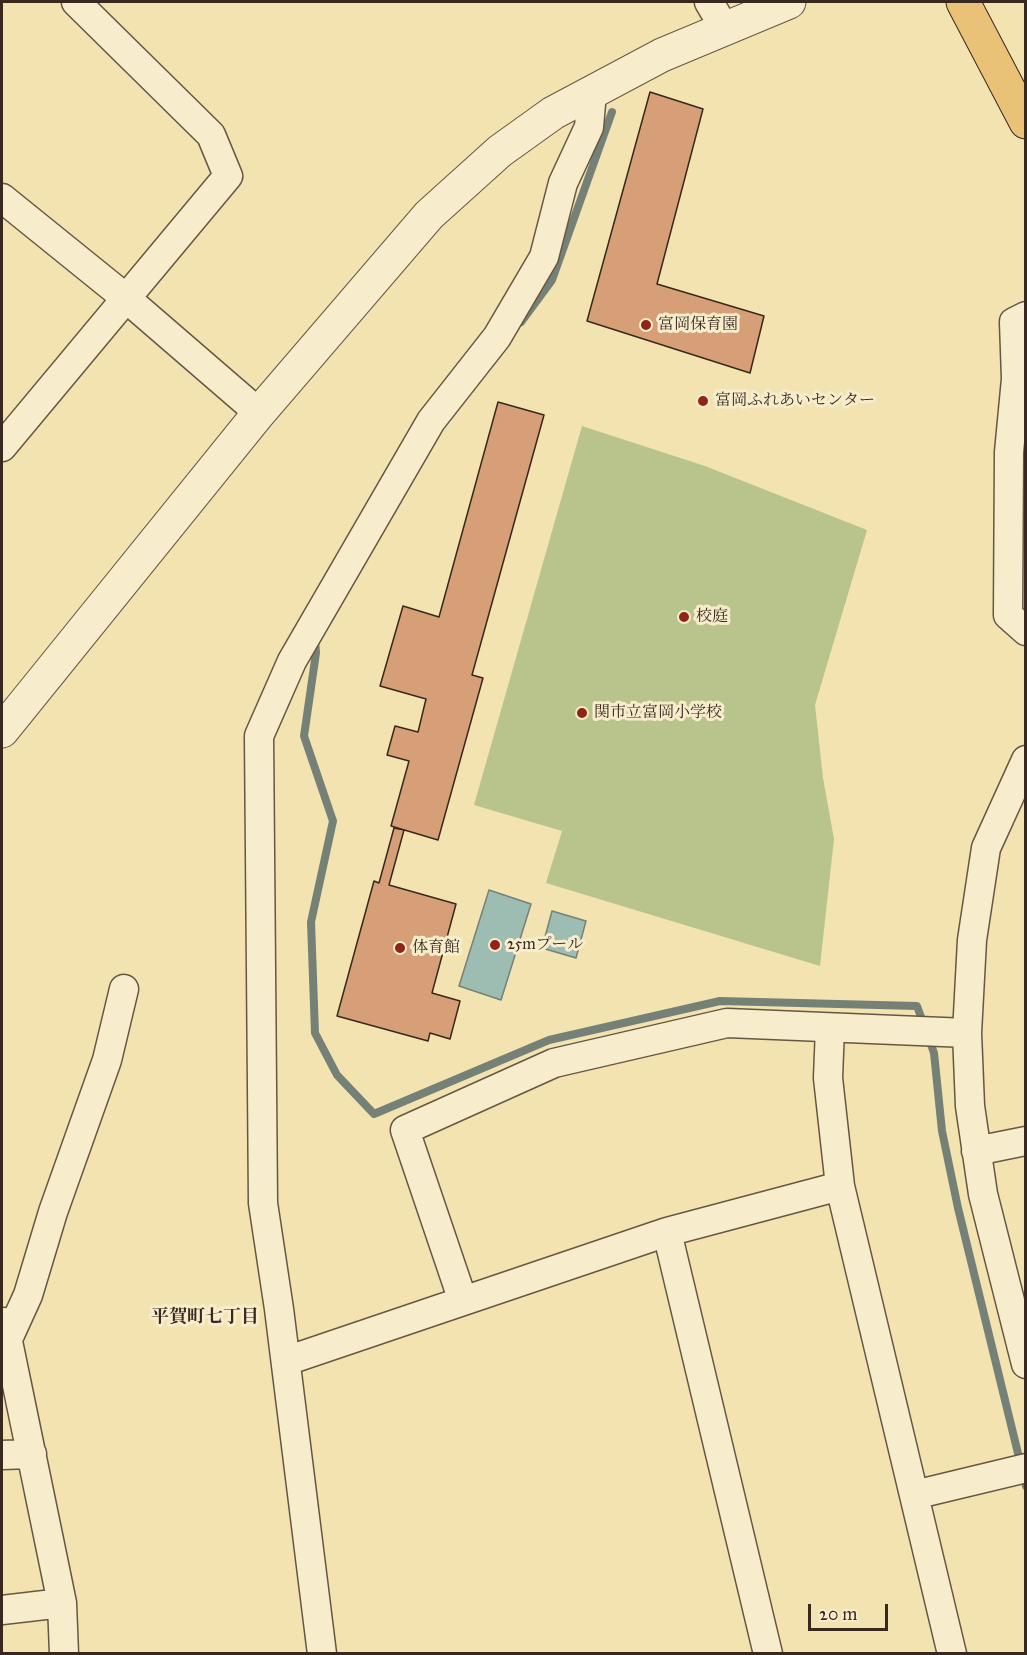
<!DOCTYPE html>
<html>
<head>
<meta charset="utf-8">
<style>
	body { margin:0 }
	#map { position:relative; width:1027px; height:1655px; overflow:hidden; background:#f2e3b1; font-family:"IM FELL Great Primer",serif }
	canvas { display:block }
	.frame { position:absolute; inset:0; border:3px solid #38281e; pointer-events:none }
	.scale { position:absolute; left:808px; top:1604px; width:80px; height:27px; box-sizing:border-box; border:3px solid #38281e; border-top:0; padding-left:8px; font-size:18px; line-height:21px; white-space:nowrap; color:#38281e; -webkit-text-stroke:4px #f7edcc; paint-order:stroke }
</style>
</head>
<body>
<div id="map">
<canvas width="1027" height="1655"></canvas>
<div class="frame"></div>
<div class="scale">20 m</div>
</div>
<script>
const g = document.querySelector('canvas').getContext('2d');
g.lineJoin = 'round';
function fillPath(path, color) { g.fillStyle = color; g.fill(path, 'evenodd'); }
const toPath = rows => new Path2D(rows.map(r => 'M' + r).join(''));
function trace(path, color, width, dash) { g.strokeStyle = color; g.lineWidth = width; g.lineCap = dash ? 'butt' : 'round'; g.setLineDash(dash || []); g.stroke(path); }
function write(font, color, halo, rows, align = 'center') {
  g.font = font + ' "IM FELL Great Primer","Noto Serif JP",serif'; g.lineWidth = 6; g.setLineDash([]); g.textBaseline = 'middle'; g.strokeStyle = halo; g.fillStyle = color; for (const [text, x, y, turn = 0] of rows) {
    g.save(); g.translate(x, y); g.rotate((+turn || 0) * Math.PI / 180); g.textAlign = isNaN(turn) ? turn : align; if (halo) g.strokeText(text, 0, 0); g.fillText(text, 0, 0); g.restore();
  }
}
const green = toPath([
	[582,426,705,466,867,530,815,705,823,778,834,839,820,966,546,883,562,831,474,805]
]);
const water = toPath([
	[489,890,531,904,501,1000,459,986,489,890],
	[552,911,586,921,576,958,542,948,552,911]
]);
const stream = toPath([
	[521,322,552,280,612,112],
	[315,640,316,653,304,736,333,821,311,922,315,1033,337,1075,374,1114,549,1040,720,1001,917,1006,934,1053,942,1131,958,1208,1026,1486]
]);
const building = toPath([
	[650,92,703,109,657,284,764,316,750,373,587,321,650,92],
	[498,402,544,415,472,675,483,678,438,840,391,826,409,761,387,755,395,726,418,732,426,699,380,686,403,606,439,617,498,402],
	[394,828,404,830,389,885,456,904,432,993,460,1001,450,1039,430,1033,428,1041,337,1016,374,881,379,883,394,828]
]);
const minor = toPath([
	[709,2,725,29],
	[2,198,127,299,259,413],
	[1026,316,1014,322,1016,379,1009,452,1008,615,1026,631],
	[2,447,228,176,211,135,76,2],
	[1026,760,986,848,972,940,967,1033,970,1106,983,1194,1026,1364],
	[830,1028,828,1078,840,1186,952,1654],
	[976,1151,1026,1141],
	[667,1232,768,1654],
	[463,1301,405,1130,554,1063,727,1023,967,1033],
	[4,1322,62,1603,64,1654],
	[8,1339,28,1295,53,1212,107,1060,124,989],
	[286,1361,667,1232,840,1186],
	[2,1455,32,1454],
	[914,1495,1026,1468],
	[2,1610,62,1603],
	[322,1654,279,1309,263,1203,259,736,292,661,431,421,497,337,544,257,563,183,589,127,592,92]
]);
const tertiary = toPath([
	[2,731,259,413,429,215,500,151,553,113,662,55,789,2]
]);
const primary = toPath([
	[963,2,1026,122]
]);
const markers = [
	[646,325,6,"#8f2418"],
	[703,401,6,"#8f2418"],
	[684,617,6,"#8f2418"],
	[582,713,6,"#8f2418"],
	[495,945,6,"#8f2418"],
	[400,948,6,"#8f2418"]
];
const poiNames = [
	["富岡保育園",658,325],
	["富岡ふれあいセンター",715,401],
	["校庭",696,617],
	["関市立富岡小学校",594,713],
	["25mプール",507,945],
	["体育館",412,948]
];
const neighbourhoodNames = [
	["平賀町七丁目",205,1318]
];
fillPath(green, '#b9c48d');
fillPath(water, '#9dbdb3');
trace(water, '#758177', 1.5);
trace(stream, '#758177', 8);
fillPath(building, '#d69f77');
trace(building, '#38281e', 1.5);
trace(minor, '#665743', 31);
trace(tertiary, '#665743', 35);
trace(primary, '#38281e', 35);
trace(minor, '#f7edcc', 28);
trace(tertiary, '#f7edcc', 33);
trace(primary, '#e9c278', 33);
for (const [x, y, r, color] of markers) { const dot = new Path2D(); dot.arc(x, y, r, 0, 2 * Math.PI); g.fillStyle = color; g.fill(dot); trace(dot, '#f7edcc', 2); }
write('16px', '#38281e', '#f7edcc', poiNames, 'left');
write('bold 18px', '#38281e', '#f7edcc', neighbourhoodNames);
</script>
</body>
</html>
